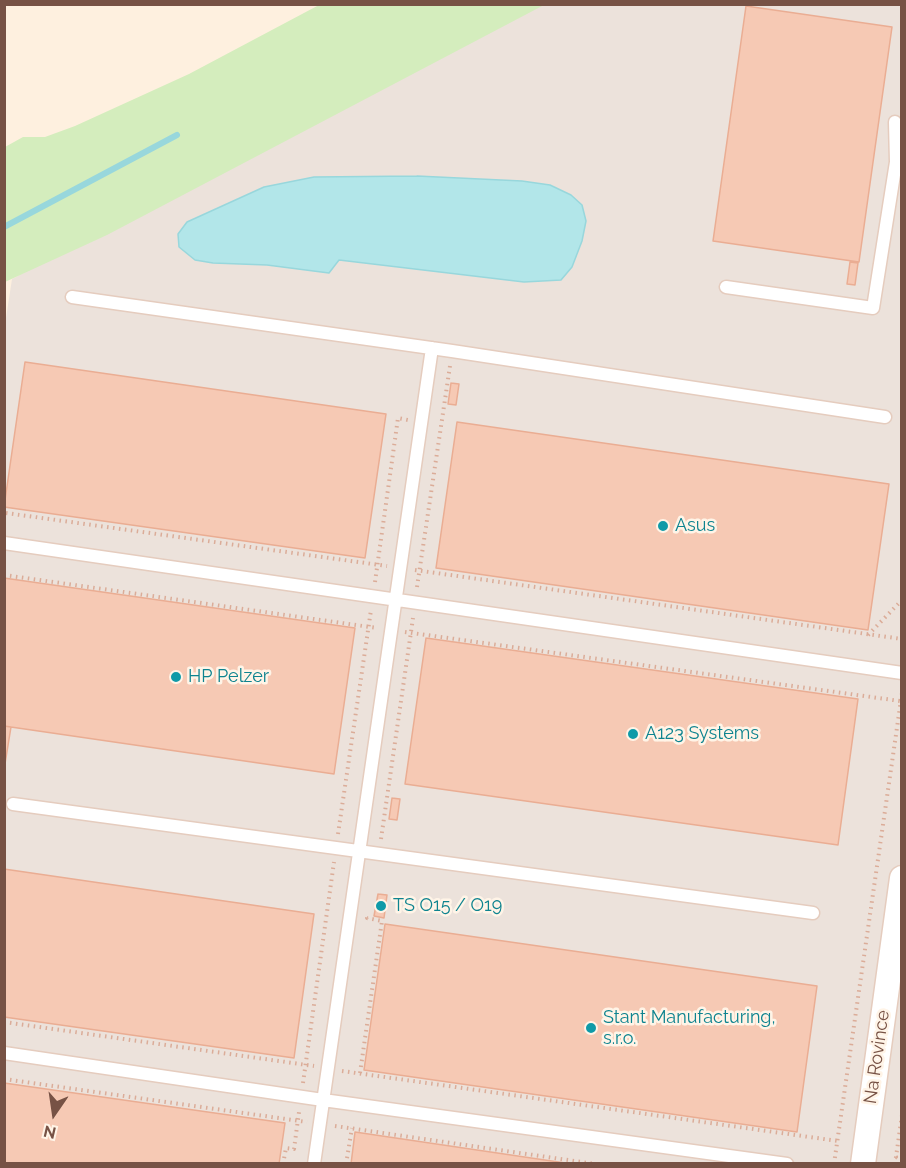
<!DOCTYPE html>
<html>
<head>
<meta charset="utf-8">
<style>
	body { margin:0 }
	#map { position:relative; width:906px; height:1168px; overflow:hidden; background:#fef0df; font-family:Raleway,sans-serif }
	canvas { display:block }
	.frame { position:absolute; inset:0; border:6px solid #775245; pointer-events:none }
	.north { position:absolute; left:24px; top:1084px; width:60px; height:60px; -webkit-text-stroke:4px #fff4e7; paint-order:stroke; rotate:193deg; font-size:16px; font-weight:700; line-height:24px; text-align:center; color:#775245 }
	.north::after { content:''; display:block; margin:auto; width:21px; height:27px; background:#775245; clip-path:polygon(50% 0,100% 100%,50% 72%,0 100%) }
</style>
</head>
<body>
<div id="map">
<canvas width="906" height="1168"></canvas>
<div class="frame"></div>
<div class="north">N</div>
</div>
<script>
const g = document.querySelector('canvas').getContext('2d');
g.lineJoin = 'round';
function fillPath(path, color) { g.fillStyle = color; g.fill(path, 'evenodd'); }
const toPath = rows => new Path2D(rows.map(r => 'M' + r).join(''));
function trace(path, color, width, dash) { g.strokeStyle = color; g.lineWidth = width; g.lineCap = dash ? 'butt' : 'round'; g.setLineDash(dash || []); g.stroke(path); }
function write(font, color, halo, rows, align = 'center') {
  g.font = font + ' Raleway,sans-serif'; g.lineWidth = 5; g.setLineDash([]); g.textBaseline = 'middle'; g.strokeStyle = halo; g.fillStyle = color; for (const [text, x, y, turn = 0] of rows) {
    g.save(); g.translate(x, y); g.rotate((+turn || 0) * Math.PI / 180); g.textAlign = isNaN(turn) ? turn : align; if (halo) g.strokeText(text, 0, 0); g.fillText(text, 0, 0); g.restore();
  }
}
const industrial = toPath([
	[541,5,901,5,901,1163,5,1164,4,331,12,279]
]);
const green = toPath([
	[319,5,544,5,107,235,5,282,5,147,23,137,45,137,75,126,189,74]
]);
const water = toPath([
	[417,176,522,181,550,185,571,195,582,205,586,221,582,241,572,267,561,280,524,282,339,260,329,273,267,265,213,263,195,260,179,247,178,234,187,222,264,187,314,177,417,176]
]);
const stream = toPath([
	[4,227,177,135]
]);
const building = toPath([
	[746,6,892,27,859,262,713,241,746,6],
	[850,262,858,263,855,285,847,284,850,262],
	[25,362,386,414,365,558,4,507,25,362],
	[451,383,459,384,456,405,448,404,451,383],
	[457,422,889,484,868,630,436,568,457,422],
	[4,578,355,628,334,774,4,726,4,578],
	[426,638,858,699,838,845,405,784,426,638],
	[4,726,11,727,4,770,4,726],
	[392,798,400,799,397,820,389,819,392,798],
	[4,869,314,914,294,1058,4,1017,4,869],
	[378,894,387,895,384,918,374,916,378,894],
	[385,924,817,986,797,1132,364,1070,385,924],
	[4,1083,285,1123,279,1164,4,1164,4,1083],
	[355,1132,572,1164,351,1164,355,1132]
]);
const path = toPath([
	[6,513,387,566],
	[415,570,902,639],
	[4,575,377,628],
	[375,582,398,418,408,420],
	[417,587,450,366],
	[405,632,900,701],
	[868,635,902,600],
	[338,834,371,610],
	[381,839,413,618],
	[4,1022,314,1066],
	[342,1071,838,1141],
	[360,1073,382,921,367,918,368,914],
	[4,1079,307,1122],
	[303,1083,334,862],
	[335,1126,595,1164],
	[896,1157,902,1160],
	[283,1164,286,1148,294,1149,299,1112],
	[346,1164,352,1128],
	[834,1164,902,693],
	[895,1164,902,1115]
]);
const lane = toPath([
	[895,122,896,162],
	[726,287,873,308,896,162,902,161],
	[72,297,452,351,885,417],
	[4,543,902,673],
	[13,804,813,913],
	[4,1053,323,1100,787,1164],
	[314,1164,432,348]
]);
const street = toPath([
	[863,1164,902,878]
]);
const markers = [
	[663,526,6,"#0f9aa8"],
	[176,677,6,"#0f9aa8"],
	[633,734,6,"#0f9aa8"],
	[381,906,6,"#0f9aa8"],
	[591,1028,6,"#0f9aa8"]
];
const cultureNames = [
	["Asus",675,526],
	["HP Pelzer",188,677],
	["A123 Systems",645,734],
	["TS O15 / O19",393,906],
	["Stant Manufacturing,",603,1018],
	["s.r.o.",603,1039]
];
const streetNames = [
	["Na Rovince",877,1057,-82]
];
fillPath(industrial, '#ece2db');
fillPath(green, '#d4edbd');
fillPath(water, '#b2e6e9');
trace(water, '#98d7dc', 1.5);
trace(stream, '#98d7dc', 6);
fillPath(building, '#f6c9b4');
trace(building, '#eaad93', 1.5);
trace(lane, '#e5ccbe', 15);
trace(street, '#e5ccbe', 27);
trace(path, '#dbac98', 4, [1.5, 4.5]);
trace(lane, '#fff', 12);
trace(street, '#fff', 24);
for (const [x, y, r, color] of markers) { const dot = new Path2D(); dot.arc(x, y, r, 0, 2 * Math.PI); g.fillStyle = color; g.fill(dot); trace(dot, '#fff4e7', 2); }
write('18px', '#0d838f', '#fff4e7', cultureNames, 'left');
write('18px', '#775245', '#fff4e7', streetNames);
</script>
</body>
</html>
